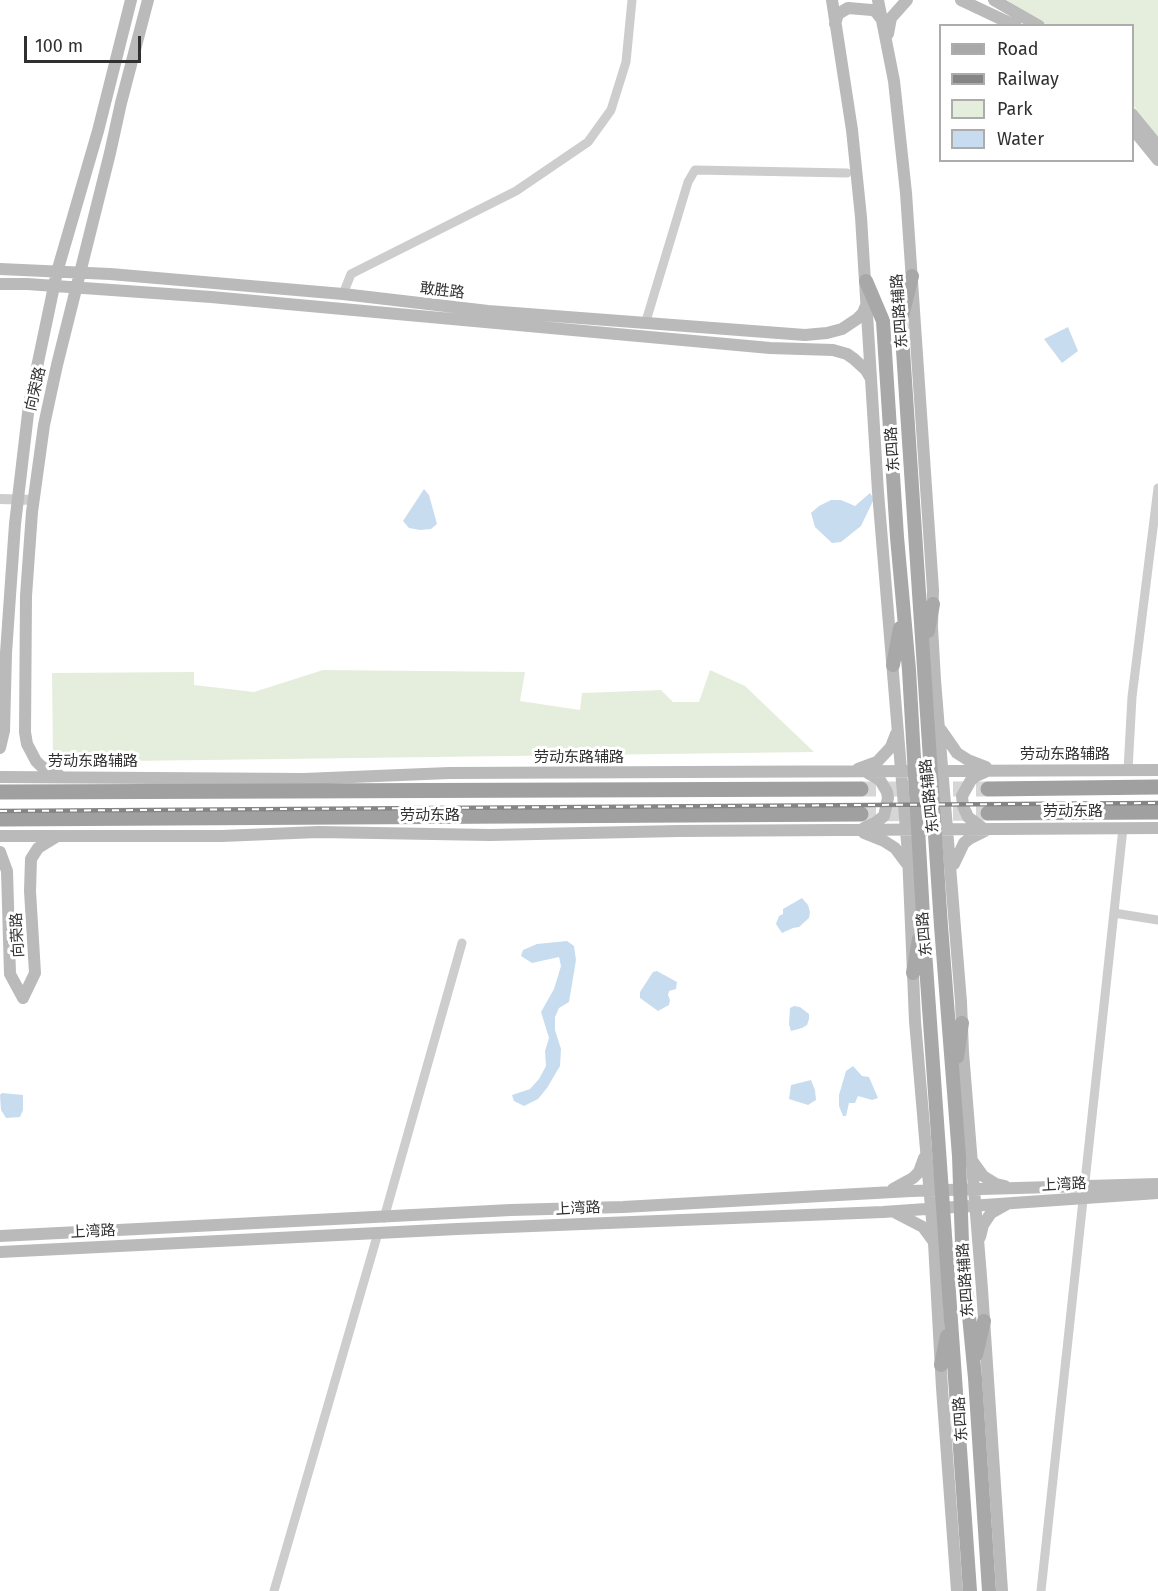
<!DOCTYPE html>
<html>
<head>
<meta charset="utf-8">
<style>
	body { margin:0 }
	#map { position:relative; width:1158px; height:1591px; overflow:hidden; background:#fff; font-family:"Fira Sans",sans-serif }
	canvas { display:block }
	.legend { position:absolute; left:939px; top:24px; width:195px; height:138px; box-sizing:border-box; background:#fff; border:2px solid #acacac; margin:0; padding:8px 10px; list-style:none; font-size:18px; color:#303030 }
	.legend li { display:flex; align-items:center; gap:12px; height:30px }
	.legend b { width:30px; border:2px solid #acacac }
	.scale { position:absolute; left:24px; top:36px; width:117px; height:27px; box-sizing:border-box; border:3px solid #303030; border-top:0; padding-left:8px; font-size:18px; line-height:21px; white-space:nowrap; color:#303030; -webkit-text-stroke:4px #fff; paint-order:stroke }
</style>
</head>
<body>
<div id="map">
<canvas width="1158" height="1591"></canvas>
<ul class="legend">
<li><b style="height:8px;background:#a8a8a8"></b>Road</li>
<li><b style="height:8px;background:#858585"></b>Railway</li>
<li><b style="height:16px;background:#e5eedd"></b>Park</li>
<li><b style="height:16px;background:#c8dcef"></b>Water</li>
</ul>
<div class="scale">100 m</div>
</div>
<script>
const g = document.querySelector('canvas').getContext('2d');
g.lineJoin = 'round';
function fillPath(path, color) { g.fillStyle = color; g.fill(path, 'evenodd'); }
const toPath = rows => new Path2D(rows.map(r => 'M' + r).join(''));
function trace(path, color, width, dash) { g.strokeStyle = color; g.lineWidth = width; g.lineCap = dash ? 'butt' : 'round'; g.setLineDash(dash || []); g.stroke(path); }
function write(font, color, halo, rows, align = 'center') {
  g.font = font + ' "Fira Sans","Noto Sans SC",sans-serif'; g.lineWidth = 6; g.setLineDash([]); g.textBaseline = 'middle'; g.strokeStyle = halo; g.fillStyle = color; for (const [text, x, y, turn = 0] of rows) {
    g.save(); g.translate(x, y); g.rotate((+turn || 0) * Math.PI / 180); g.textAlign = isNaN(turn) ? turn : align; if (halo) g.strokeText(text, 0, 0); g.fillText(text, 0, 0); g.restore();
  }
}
const green = toPath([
	[1007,0,1158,0,1158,137,1133,105,1132,26,1047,25],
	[323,670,525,672,520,701,580,710,582,693,661,690,673,702,699,702,710,670,745,686,814,752,53,762,52,673,194,672,194,685,254,692]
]);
const water = toPath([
	[1068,327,1078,351,1062,363,1044,339],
	[424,489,429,495,437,524,431,529,420,530,409,528,403,521],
	[870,493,874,499,861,526,841,542,832,543,815,527,811,513,819,506,831,500,841,500,855,506],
	[802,898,808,905,810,912,809,918,799,927,793,928,782,933,776,924,779,916,783,914,783,909],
	[567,941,574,946,576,960,569,1002,559,1008,555,1017,555,1030,561,1049,560,1066,547,1088,538,1099,524,1106,514,1101,512,1095,530,1089,539,1079,546,1066,545,1051,549,1038,541,1012,554,989,561,966,559,957,532,963,521,956,523,950,537,944],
	[657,971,677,982,676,989,669,991,668,995,670,1000,669,1005,658,1011,640,998,640,992,653,972],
	[794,1006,800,1007,809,1014,809,1019,807,1025,802,1028,791,1031,789,1024,790,1008],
	[853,1066,862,1076,869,1077,878,1098,872,1100,858,1096,855,1103,849,1103,846,1116,843,1116,839,1106,839,1095,846,1071],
	[811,1080,815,1090,816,1100,808,1105,789,1099,791,1085],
	[2,1093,23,1095,23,1110,20,1117,6,1118,1,1110,0,1095]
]);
const trunkTunnel = toPath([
	[861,789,988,789],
	[861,814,988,813]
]);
const minor = toPath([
	[343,294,351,274,516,191,588,142,611,110,626,62,632,0],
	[646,321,688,182,695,170,847,173],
	[1128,770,1132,697,1158,488],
	[1114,913,1158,920],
	[384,1218,462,943],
	[274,1591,378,1233],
	[1041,1591,1123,828]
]);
const tertiary = toPath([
	[0,499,34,500]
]);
const secondary = toPath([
	[832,0,852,130,861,217,878,492,908,854,915,1021,934,1243,942,1388,957,1591],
	[878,0,894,81,906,193,933,590,932,627,935,680,961,1002,963,1052,982,1289,1002,1591],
	[961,0,1016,26],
	[994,0,1039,26],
	[835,24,838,14,848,8,872,10,876,12,882,20],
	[888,34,891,18,907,0],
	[1132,114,1158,146],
	[1132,128,1158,160],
	[0,269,110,274,343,294,488,311,805,335,827,333,842,329,857,319,863,313,867,303],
	[0,284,27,284,211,297,770,348,833,350,847,354,854,359,866,370,870,377],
	[941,730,957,753,968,760,986,767],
	[0,748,4,731,6,653,15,524,29,405,57,272,98,131,131,0],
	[858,769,877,762,891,747,896,734],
	[59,775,41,766,36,761,27,744,25,732,26,596,32,512,44,425,57,365,110,153,121,103,148,0],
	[0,777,304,779,449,773,1158,770],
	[864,828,875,823,884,816,888,798,887,792,880,780,868,773],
	[984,829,968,817,963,806,962,796,971,780,976,776,985,772],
	[864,833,884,841,895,848,907,864],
	[0,836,222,836,318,832,490,835,678,831,1158,828],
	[0,852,7,871,10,974,23,998],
	[954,864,964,843,969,839,985,831],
	[23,998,35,973,30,891,31,859,38,848,56,837],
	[973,1162,983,1176,996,1184,1005,1186],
	[893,1189,913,1178,919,1172,924,1158],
	[896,1213,923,1227,934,1242],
	[0,1236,511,1210,623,1207,911,1191,1158,1184],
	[980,1237,983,1225,991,1213,1007,1204],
	[0,1252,457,1229,883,1212,1158,1193]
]);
const primary = toPath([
	[912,276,901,320,941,926,959,1156,962,1243,975,1378,989,1591],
	[866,281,883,321,897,537,909,670,925,951,970,1591],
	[928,631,933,604],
	[893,665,900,628],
	[913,973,919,939],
	[957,1057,962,1023],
	[976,1355,984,1321],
	[941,1365,947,1336]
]);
const trunk = toPath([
	[988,789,1158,787],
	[0,792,861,789],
	[988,813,1158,812],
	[0,819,861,814]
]);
const rail = toPath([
	[0,811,1158,803]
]);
const streetNames = [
	["敢胜路",442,291,7],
	["东四路辅路",900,311,-94],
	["向荣路",36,389,-77],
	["东四路",893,449,-94],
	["劳动东路辅路",1065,755],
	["劳动东路辅路",579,758],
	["劳动东路辅路",93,762],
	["东四路辅路",930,796,-96],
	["劳动东路",1073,812],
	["劳动东路",430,816],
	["东四路",925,934,-95],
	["向荣路",18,935,-93],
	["上湾路",1064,1185,-3],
	["上湾路",578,1209,-3],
	["上湾路",93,1232,-3],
	["东四路辅路",966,1280,-94],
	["东四路",961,1419,-94]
];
fillPath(green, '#e5eedd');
fillPath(water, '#c8dcef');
trace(trunkTunnel, '#d6d6d6', 15, [15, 8]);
trace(minor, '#cdcdcd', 9);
trace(tertiary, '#cdcdcd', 10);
trace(secondary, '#bababa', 12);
trace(primary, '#a8a8a8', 14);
trace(trunk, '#a0a0a0', 15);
trace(rail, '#858585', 4.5);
trace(rail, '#fff', 2, [7]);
write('15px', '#303030', '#fff', streetNames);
</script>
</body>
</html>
